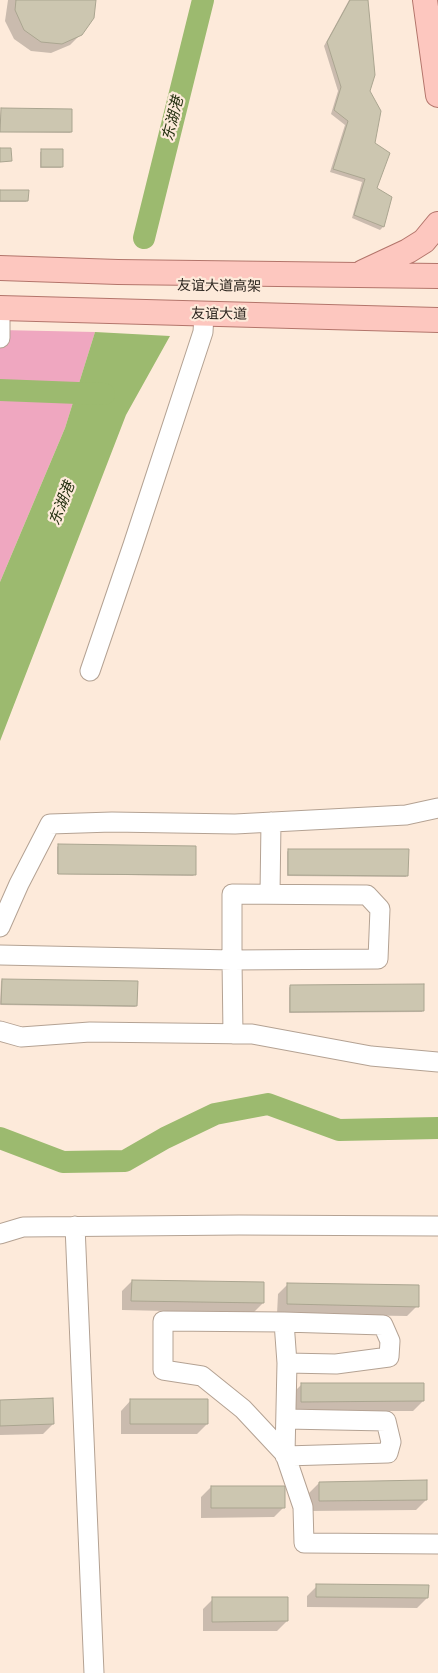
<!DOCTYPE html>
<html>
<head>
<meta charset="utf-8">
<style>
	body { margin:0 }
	canvas { display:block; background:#fdeada }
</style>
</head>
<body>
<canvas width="438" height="1673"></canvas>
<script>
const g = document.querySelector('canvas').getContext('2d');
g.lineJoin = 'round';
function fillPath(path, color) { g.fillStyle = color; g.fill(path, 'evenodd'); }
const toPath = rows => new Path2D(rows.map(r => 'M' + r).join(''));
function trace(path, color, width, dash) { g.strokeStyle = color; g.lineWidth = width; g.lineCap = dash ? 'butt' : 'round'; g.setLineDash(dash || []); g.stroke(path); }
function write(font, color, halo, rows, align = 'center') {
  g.font = font + ' "Nunito Sans","Noto Sans SC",sans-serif'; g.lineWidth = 4.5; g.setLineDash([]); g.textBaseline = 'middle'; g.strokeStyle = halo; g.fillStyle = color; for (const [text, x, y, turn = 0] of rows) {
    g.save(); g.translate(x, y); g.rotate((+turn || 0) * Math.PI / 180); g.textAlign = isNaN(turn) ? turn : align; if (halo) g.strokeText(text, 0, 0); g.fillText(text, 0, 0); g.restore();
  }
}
const green = toPath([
	[0,330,95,332,65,428,0,582]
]);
const water = toPath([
	[95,332,170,336,126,415,0,741,0,582,65,428]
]);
const shadow = toPath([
	[8,0,95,0,81,34,70,45,51,53,31,51,14,39,5,21],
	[349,0,367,0,368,91,373,143,375,189,390,197,383,227,380,230,352,218,362,182,330,172,345,125,331,114,338,91,324,46],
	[1,109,71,132,70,133,0,132],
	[42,151,62,166,61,168,40,168,40,152],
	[0,191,27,201,26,202,0,202],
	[59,845,195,874,193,876,57,874,57,847],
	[288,850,407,875,406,877,287,876,287,852],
	[2,980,136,1006,135,1007,0,1005,1,981],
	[290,986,423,1010,422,1012,289,1013,289,988],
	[132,1281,263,1303,253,1313,122,1310,122,1291],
	[288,1284,417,1306,407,1316,277,1314,278,1294],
	[302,1384,423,1401,413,1411,292,1411,292,1394],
	[131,1400,207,1424,197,1434,121,1434,121,1411],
	[0,1401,53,1424,43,1434,0,1435],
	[319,1483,426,1500,416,1510,310,1511,309,1493],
	[211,1487,284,1507,274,1517,201,1518,201,1497],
	[317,1586,427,1598,417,1608,307,1607,307,1596],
	[213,1599,287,1621,277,1631,203,1631,203,1609]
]);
const river = toPath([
	[144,238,203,0],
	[0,390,104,394],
	[0,1138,63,1162,125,1161,165,1138,215,1114,268,1104,339,1130,438,1128]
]);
const building = toPath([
	[16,0,96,0,94,18,82,35,62,44,41,42,24,30,15,10,16,0],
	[350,0,368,0,375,75,370,91,381,111,375,143,390,153,377,188,392,197,384,227,354,215,365,179,333,169,348,121,334,110,341,87,327,42,350,0],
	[1,108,72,109,72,132,0,132,1,108],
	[0,148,11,148,12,161,0,162,0,148],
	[41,149,63,149,63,167,41,167,41,149],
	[0,190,29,190,28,201,0,201,0,190],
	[58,844,196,846,196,875,58,874,58,844],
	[288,849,409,849,408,876,288,875,288,849],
	[2,979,138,981,137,1006,1,1004,2,979],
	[424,984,424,1011,290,1012,290,985,424,984],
	[132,1280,264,1282,264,1303,131,1301,132,1280],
	[287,1283,419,1285,419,1307,287,1304,287,1283],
	[301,1383,424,1383,424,1401,301,1402,301,1383],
	[53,1398,54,1424,0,1426,0,1400,53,1398],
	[130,1399,208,1399,208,1424,130,1424,130,1399],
	[427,1480,427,1500,319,1501,319,1482,427,1480],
	[211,1486,285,1486,285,1508,211,1508,211,1486],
	[316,1584,429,1585,428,1598,316,1597,316,1584],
	[212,1597,288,1597,288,1621,212,1622,212,1597]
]);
const minor = toPath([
	[0,338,0,308],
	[90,671,133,545,203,332,204,314],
	[270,894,271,822],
	[0,927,19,884,50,824,112,822,235,824,406,815,438,808],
	[0,955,232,960,378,959,380,909,367,895,232,894,232,960,233,1034],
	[0,1031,21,1037,90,1032,252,1034,371,1056,438,1062],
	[75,1226,94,1673],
	[0,1234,23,1227,239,1225,438,1226],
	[284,1322,287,1363,336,1364,389,1357,390,1341,383,1325,284,1322,163,1321,163,1370,202,1376,243,1409,285,1454,303,1507,304,1543,438,1544],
	[285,1454,287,1363],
	[285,1456,388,1453,391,1442,386,1421,286,1419]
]);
const major = toPath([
	[425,0,438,95],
	[0,268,118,272,438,276],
	[363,272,408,251,424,241,438,224],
	[0,308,438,320]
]);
const streetNames = [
	["友谊大道高架",219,287,1],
	["友谊大道",219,315,1]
];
const waterNames = [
	["东湖港",174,119,-76],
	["东湖港",63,504,-69]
];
fillPath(green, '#efa7c0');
fillPath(water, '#9cba6f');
fillPath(shadow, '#0003');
trace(river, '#9cba6f', 22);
fillPath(building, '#ccc6b0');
trace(building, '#aaa590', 1);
trace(minor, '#b4a293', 21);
trace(major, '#b3756b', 26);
trace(minor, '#fff', 19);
trace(major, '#fdc7bf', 24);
write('14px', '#2b241e', '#fdeada', streetNames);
write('italic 15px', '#232f0f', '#fdeada', waterNames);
</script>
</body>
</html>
